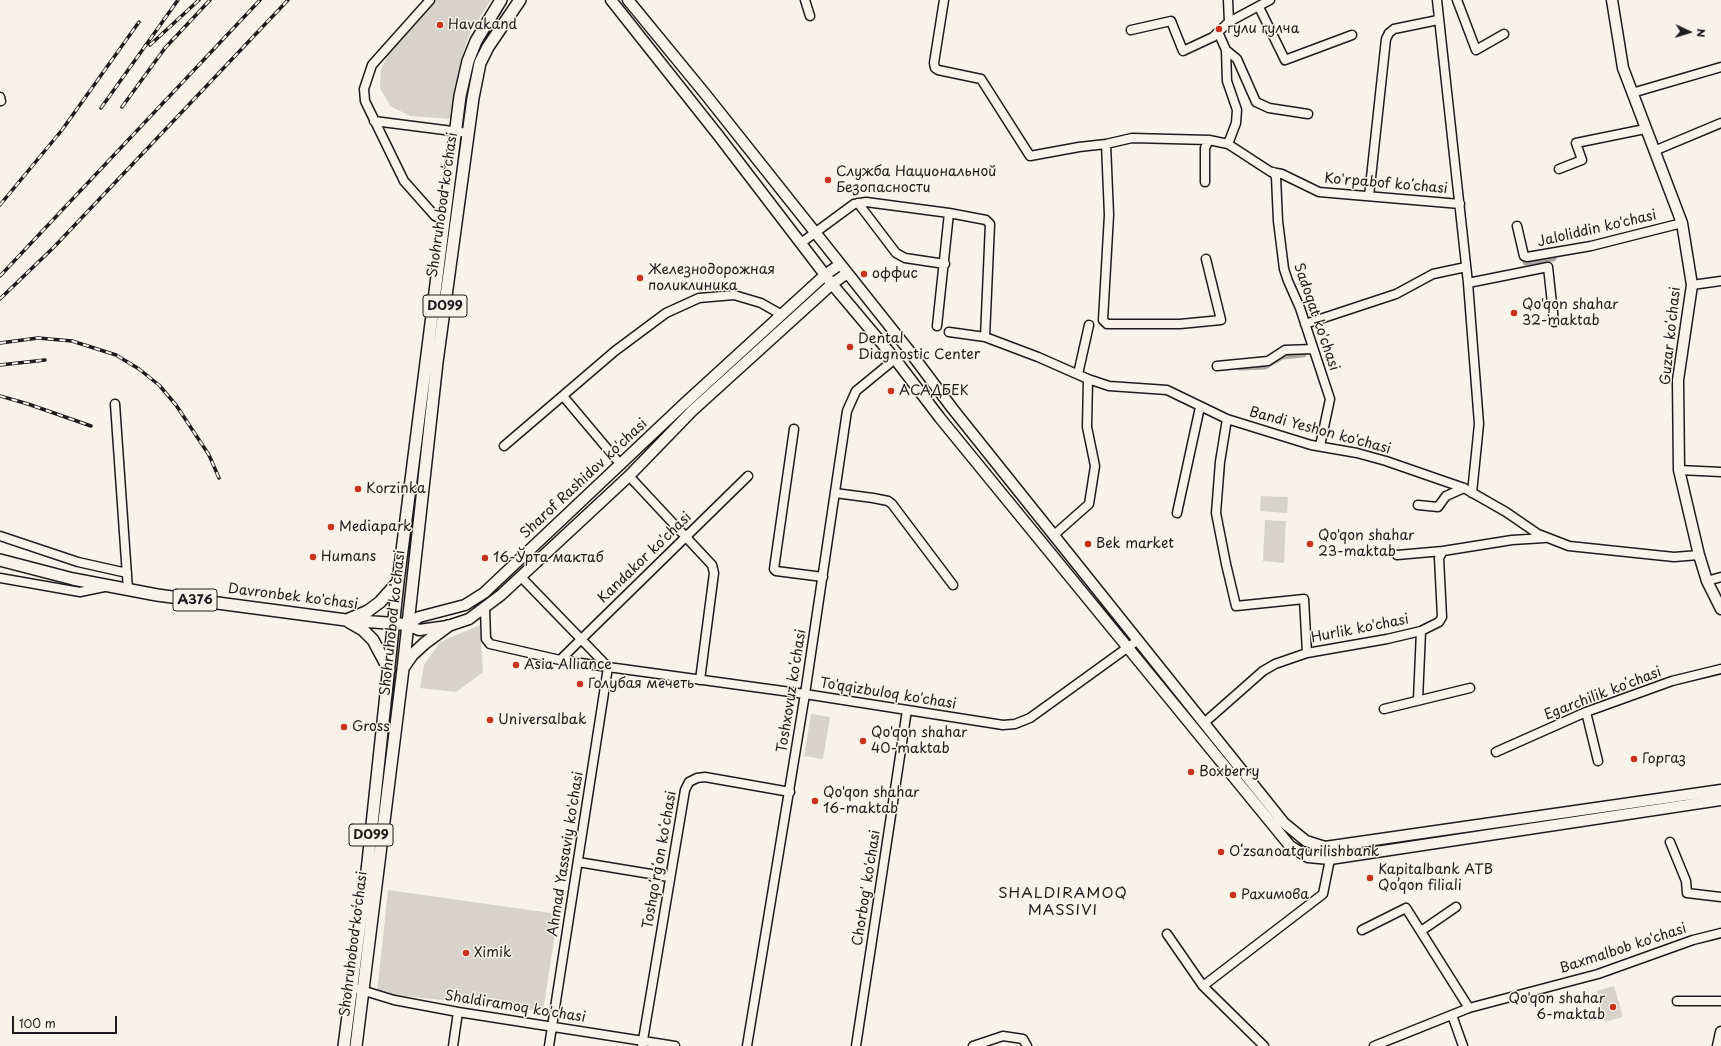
<!DOCTYPE html>
<html>
<head>
<meta charset="utf-8">
<style>
	body { margin:0 }
	#map { position:relative; width:1721px; height:1046px; overflow:hidden; background:#f7f3e8; font-family:"Playpen Sans",sans-serif }
	canvas { display:block }
	.north { position:absolute; left:1669px; top:12px; width:40px; height:40px; -webkit-text-stroke:3px #f7f3e8; paint-order:stroke; rotate:94deg; font-size:11px; font-weight:700; line-height:16px; text-align:center; color:#1c1c1c }
	.north::after { content:''; display:block; margin:auto; width:14px; height:18px; background:#1c1c1c; clip-path:polygon(50% 0,100% 100%,50% 72%,0 100%) }
	.scale { position:absolute; left:12px; top:1016px; width:105px; height:18px; box-sizing:border-box; border:2px solid #1c1c1c; border-top:0; padding-left:5px; font-size:12px; line-height:14px; white-space:nowrap; color:#1c1c1c; -webkit-text-stroke:3px #f7f3e8; paint-order:stroke }
</style>
</head>
<body>
<div id="map">
<canvas width="1721" height="1046"></canvas>
<div class="north">N</div>
<div class="scale">100 m</div>
</div>
<script>
const g = document.querySelector('canvas').getContext('2d');
g.lineJoin = 'round';
function fillPath(path, color) { g.fillStyle = color; g.fill(path, 'evenodd'); }
const toPath = rows => new Path2D(rows.map(r => 'M' + r).join(''));
function trace(path, color, width, dash) { g.strokeStyle = color; g.lineWidth = width; g.lineCap = dash ? 'butt' : 'round'; g.setLineDash(dash || []); g.stroke(path); }
function write(font, color, halo, rows, align = 'center') {
  g.font = font + ' "Playpen Sans",sans-serif'; g.lineWidth = 3; g.setLineDash([]); g.textBaseline = 'middle'; g.strokeStyle = halo; g.fillStyle = color; for (const [text, x, y, turn = 0] of rows) {
    g.save(); g.translate(x, y); g.rotate((+turn || 0) * Math.PI / 180); g.textAlign = isNaN(turn) ? turn : align; if (halo) g.strokeText(text, 0, 0); g.fillText(text, 0, 0); g.restore();
  }
}
const green = toPath([
	[434,0,491,0,470,33,464,50,456,83,452,119,410,116,390,106,380,88,381,70,389,51],
	[1261,496,1288,497,1287,513,1260,511],
	[1265,520,1286,521,1284,563,1263,561],
	[480,625,483,672,456,692,420,688,424,665,440,642],
	[811,714,830,717,823,759,804,756],
	[388,890,558,914,543,1011,377,993],
	[1614,986,1623,1017,1605,1022,1596,991]
]);
const canal = toPath([
	[1526,262,1553,258],
	[1241,367,1265,366,1282,356,1303,354]
]);
const minor = toPath([
	[430,0,372,65,364,89,365,101,404,181,435,216,445,221],
	[805,0,810,16],
	[944,0,934,63,935,68,938,70,981,79,1030,156,1079,147,1106,144,1132,138,1209,140,1228,144,1271,172,1282,174,1319,192,1460,204],
	[1228,0,1229,22],
	[1437,0,1468,283,1479,424,1472,493],
	[1457,0,1476,50,1504,34],
	[1259,7,1285,60,1352,35],
	[1131,30,1171,21,1183,51,1213,37,1229,22,1270,0],
	[1218,32,1226,50,1227,81,1237,110,1236,123,1228,144],
	[1226,50,1237,59,1256,102,1269,108,1308,114],
	[1632,93,1721,67],
	[0,97,1,101],
	[374,121,468,133],
	[1106,144,1109,215,1103,320,1107,324,1180,324,1221,320,1206,259],
	[1654,151,1721,123],
	[1559,169,1582,160,1576,143,1645,129],
	[1273,172,1276,177,1278,221,1284,269,1288,281,1300,308,1330,399,1320,446],
	[1205,182,1205,148,1209,140],
	[1369,196,1386,39,1389,33,1394,29,1438,20],
	[858,203,896,253,905,258,945,264],
	[1517,226,1524,256,1527,257,1591,246,1682,223],
	[801,243,854,204,866,202,949,213,986,220,990,224,985,337,1038,357,1088,379,1109,386,1167,390,1227,419,1311,445,1357,453,1386,461,1464,488,1506,512,1538,534,1569,546,1674,557,1699,555],
	[1468,283,1548,267,1554,322],
	[1692,285,1721,281],
	[1305,324,1396,294,1433,274,1466,267],
	[937,326,949,213],
	[949,332,985,337],
	[1217,366,1268,361,1285,350,1313,349],
	[1078,374,1089,325],
	[563,396,621,465],
	[115,404,128,590],
	[1227,419,1220,462,1216,513,1226,564,1236,606,1304,599,1307,653],
	[794,429,774,569,776,571,823,577],
	[504,446,615,351,666,313,699,298,734,295,761,303,782,315],
	[1679,470,1721,472],
	[629,476,712,565,714,573,700,680],
	[835,493,873,498,888,501,892,504,953,585],
	[1418,505,1438,507,1446,496,1464,488],
	[1177,513,1200,407],
	[1054,535,1089,504,1095,466,1087,427,1088,379],
	[0,536,78,562,127,573],
	[1397,555,1443,551],
	[521,577,608,667,805,694,1003,725,1015,724,1030,718,1138,640],
	[0,578,80,592,104,587],
	[1707,581,1721,577],
	[485,608,486,639,490,644,560,660,608,667,549,1046],
	[560,660,748,476],
	[1418,700,1421,631],
	[1384,709,1470,688],
	[1586,712,1598,761],
	[1204,723,1263,671,1275,664,1307,653,1387,639,1421,631,1439,622,1442,617,1439,558,1443,551,1512,540,1544,538],
	[1496,752,1586,712,1672,681,1721,669],
	[1670,842,1686,881,1687,893,1721,897],
	[578,862,669,877],
	[1362,930,1406,908,1469,1008],
	[1421,931,1456,907],
	[1167,934,1203,986,1264,1046],
	[1203,986,1323,894,1330,859],
	[358,989,394,1000,458,1012,675,1046],
	[1677,1001,1721,1001],
	[1452,1015,1463,1046],
	[453,1046,458,1012],
	[642,1046,685,790,689,782,697,778,705,777,790,792],
	[747,1046,805,694,847,411,856,391,895,359],
	[856,1046,907,710],
	[973,1046,1003,1036,1023,1039,1027,1046],
	[1374,1046,1469,1008,1598,974,1693,940,1721,933]
]);
const major = toPath([
	[611,0,718,135,832,284,895,359,940,418,1290,846,1308,857,1330,859,1721,800],
	[628,0,706,95,907,348,952,408,1284,823,1306,841,1325,847,1721,790],
	[1612,0,1623,68,1682,223,1692,285,1678,380,1679,470,1699,555,1707,581,1721,609],
	[407,625,419,630,448,626,469,619,501,595,629,476,692,411,832,284,846,274],
	[407,625,419,617,465,605,484,593,684,404,825,275,839,265],
	[1718,1046,1721,1032]
]);
const highway = toPath([
	[0,560,73,579,157,595,346,620,401,624],
	[349,619,368,611,380,602,398,582],
	[349,622,363,630,373,640,389,670],
	[403,668,412,655,425,643,448,626],
	[344,1046,367,871,398,582,460,96,468,61,476,41,501,0],
	[356,1046,403,669,437,362,473,98,480,63,488,47,520,0]
]);
const rail = toPath([
	[150,45,199,0],
	[122,107,165,48,210,0],
	[101,108,178,0],
	[0,205,62,130,139,22],
	[0,276,260,0],
	[0,299,54,247,288,0],
	[0,343,38,338,72,341,116,355,139,369,159,385,176,405,209,455,219,478],
	[0,365,45,360],
	[0,396,28,404,91,426]
]);
const markers = [
	[440,25,4,"#c8321e"],
	[1219,29,4,"#c8321e"],
	[828,180,4,"#c8321e"],
	[864,274,4,"#c8321e"],
	[640,278,4,"#c8321e"],
	[1514,313,4,"#c8321e"],
	[850,347,4,"#c8321e"],
	[891,391,4,"#c8321e"],
	[358,489,4,"#c8321e"],
	[331,527,4,"#c8321e"],
	[1088,544,4,"#c8321e"],
	[1310,544,4,"#c8321e"],
	[313,557,4,"#c8321e"],
	[485,558,4,"#c8321e"],
	[516,665,4,"#c8321e"],
	[580,684,4,"#c8321e"],
	[490,720,4,"#c8321e"],
	[344,727,4,"#c8321e"],
	[863,741,4,"#c8321e"],
	[1634,759,4,"#c8321e"],
	[1191,772,4,"#c8321e"],
	[815,801,4,"#c8321e"],
	[1221,852,4,"#c8321e"],
	[1370,878,4,"#c8321e"],
	[1233,895,4,"#c8321e"],
	[466,953,4,"#c8321e"],
	[1613,1007,4,"#c8321e"]
];
const shields = [
	[445,306,44],
	[195,600,44],
	[371,835,44]
];
const shieldNames = [
	["D099",445,306],
	["A376",195,600],
	["D099",371,835]
];
const poiNames = [
	["Havakand",448,25],
	["гули гулча",1227,29],
	["Служба Национальной",836,172],
	["Безопасности",836,188],
	["Железнодорожная",648,270],
	["поликлиника",648,286],
	["оффис",872,274],
	["Qo'qon shahar",1522,305],
	["32-maktab",1522,321],
	["Dental",858,339],
	["Diagnostic Center",858,355],
	["АСАДБЕК",899,391],
	["Korzinka",366,489],
	["Mediapark",339,527],
	["Qo'qon shahar",1318,536],
	["23-maktab",1318,552],
	["Bek market",1096,544],
	["Humans",321,557],
	["16-Ўрта мактаб",493,558],
	["Asia Alliance",524,665],
	["Голубая мечеть",588,684],
	["Universalbak",498,720],
	["Gross",352,727],
	["Qo'qon shahar",871,733],
	["40-maktab",871,749],
	["Горгаз",1642,759],
	["Boxberry",1199,772],
	["Qo'qon shahar",823,793],
	["16-maktab",823,809],
	["Oʻzsanoatqurilishbank",1229,852],
	["Kapitalbank ATB",1378,870],
	["Qo’qon filiali",1378,886],
	["Рахимова",1241,895],
	["Ximik",474,953],
	["Qo'qon shahar",1605,999,"right"],
	["6-maktab",1605,1015,"right"]
];
const streetNames = [
	["Ko'rpabof koʻchasi",1386,184,5],
	["Shohruhobod koʻchasi",443,205,-82],
	["Jaloliddin ko'chasi",1597,229,-13],
	["Sadoqat ko'chasi",1316,317,71],
	["Guzar koʻchasi",1671,336,-84],
	["Bandi Yeshon ko'chasi",1320,431,15],
	["Sharof Rashidov ko'chasi",584,479,-43],
	["Kandakor ko'chasi",645,558,-44],
	["Davronbek ko'chasi",293,597,7],
	["Shohruhobod koʻchasi",393,623,-84],
	["Hurlik ko'chasi",1360,629,-11],
	["Toshxovuz koʻchasi",792,691,-81],
	["To'qqizbuloq ko'chasi",888,694,9],
	["Egarchilik koʻchasi",1603,694,-21],
	["Ahmad Yassaviy ko'chasi",566,854,-81],
	["Toshqoʻrgʻon koʻchasi",660,860,-80],
	["Chorbog' ko'chasi",867,888,-81],
	["Shohruhobod koʻchasi",354,944,-83],
	["Baxmalbob ko'chasi",1623,949,-18],
	["Shaldiramoq ko'chasi",515,1007,9]
];
const neighbourhoodNames = [
	["SHALDIRAMOQ",1063,894],
	["MASSIVI",1063,911]
];
fillPath(green, '#d7d3cb');
trace(canal, '#aca9a2', 7);
trace(minor, '#1c1c1c', 11);
trace(major, '#1c1c1c', 13);
trace(highway, '#1c1c1c', 14);
trace(minor, '#f7f3e8', 8);
trace(major, '#f7f3e8', 10);
trace(highway, '#f7f3e8', 11);
trace(rail, '#1c1c1c', 3.5);
trace(rail, '#f7f3e8', 2, [6]);
for (const [x, y, r, color] of markers) { const dot = new Path2D(); dot.arc(x, y, r, 0, 2 * Math.PI); g.fillStyle = color; g.fill(dot); trace(dot, '#f7f3e8', 1.5); }
for (const [x, y, w] of shields) { const box = new Path2D(); box.roundRect(x - w / 2, y - 11, w, 22, 3); g.fillStyle = '#f7f3e8'; g.fill(box); trace(box, '#1c1c1c', 1); }
write('bold 13px', '#1c1c1c', null, shieldNames);
write('14px', '#1c1c1c', '#f7f3e8', poiNames, 'left');
write('14px', '#1c1c1c', '#f7f3e8', streetNames);
g.letterSpacing = '1px';
write('15px', '#1c1c1c', '#f7f3e8', neighbourhoodNames);
g.letterSpacing = '0px';
</script>
</body>
</html>
